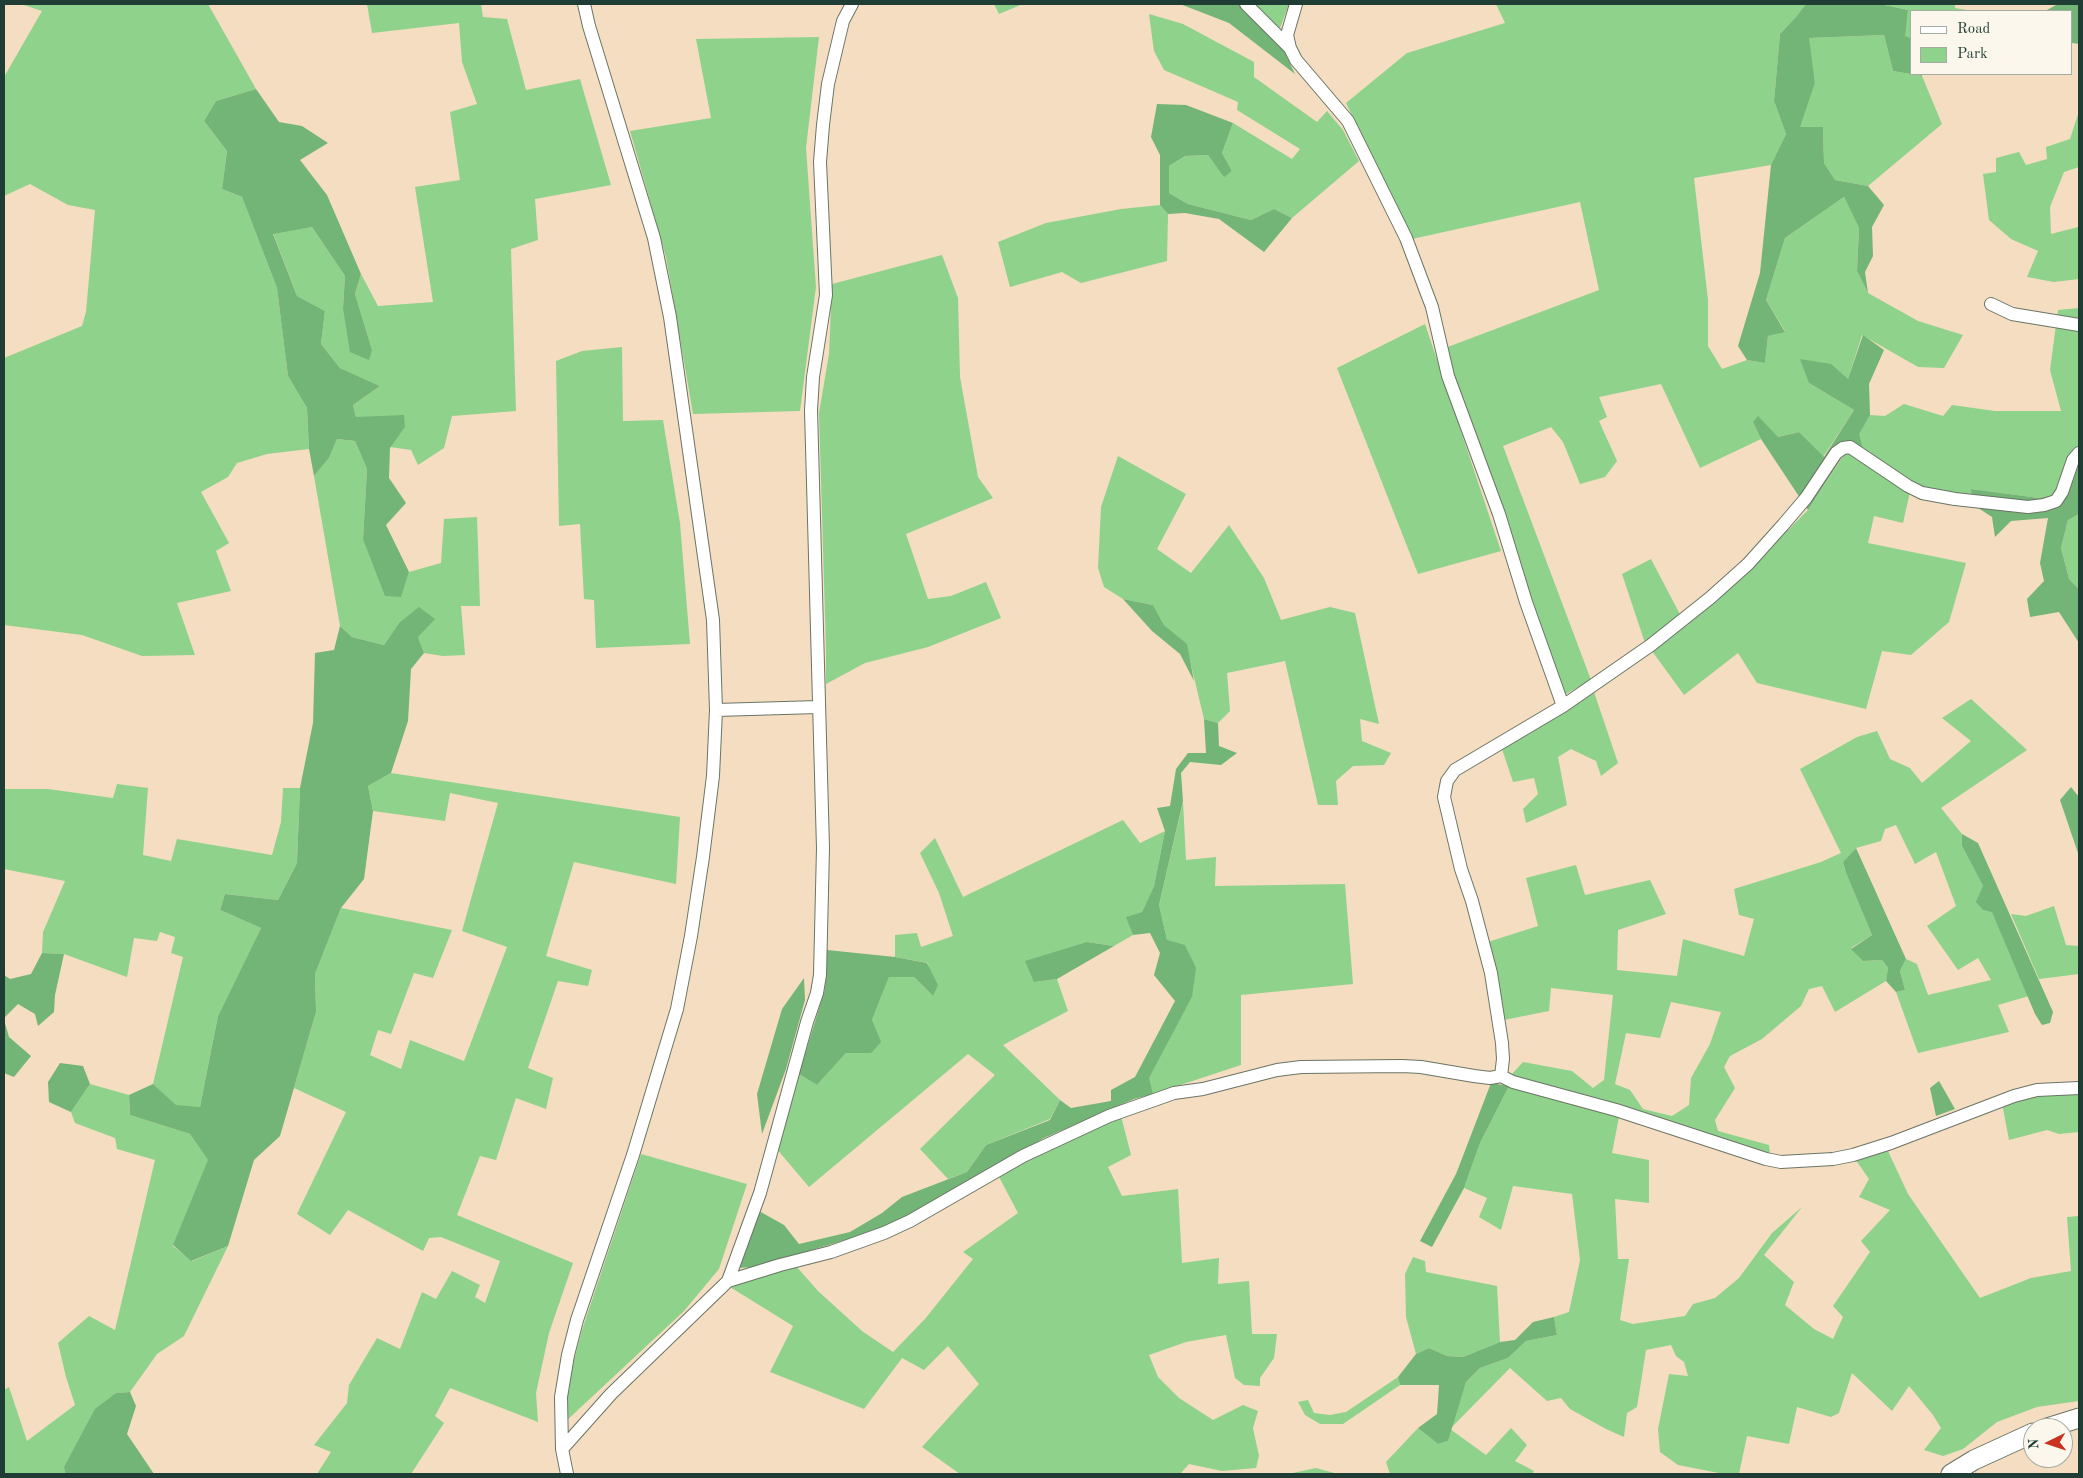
<!DOCTYPE html>
<html>
<head>
<meta charset="utf-8">
<style>
	body { margin:0 }
	#map { position:relative; width:2083px; height:1478px; overflow:hidden; background:#f4ddc1; font-family:"Old Standard TT",serif }
	canvas { display:block }
	.frame { position:absolute; inset:0; border:5px solid #1f3d34; pointer-events:none }
	.legend { position:absolute; left:1910px; top:10px; width:162px; height:65px; box-sizing:border-box; background:#fbf7ec; border:1px solid #a3ada2; margin:0; padding:6px 9px; list-style:none; font-size:15px; color:#1f3d34 }
	.legend li { display:flex; align-items:center; gap:10px; height:25px }
	.legend b { width:25px; border:1px solid #a3ada2 }
	.north { position:absolute; left:2023px; top:1418px; width:50px; height:50px; box-sizing:border-box; background:#fbf7ec; border:1px solid #a3ada2; border-radius:50%; rotate:266deg; font-size:14px; font-weight:700; line-height:20px; text-align:center; color:#1f3d34 }
	.north::after { content:''; display:block; margin:auto; width:18px; height:22px; background:#c8321e; clip-path:polygon(50% 0,100% 100%,50% 72%,0 100%) }
</style>
</head>
<body>
<div id="map">
<canvas width="2083" height="1478"></canvas>
<div class="frame"></div>
<ul class="legend">
<li><b style="height:6px;background:#fff"></b>Road</li>
<li><b style="height:14px;background:#8fd28b"></b>Park</li>
</ul>
<div class="north">N</div>
</div>
<script>
const g = document.querySelector('canvas').getContext('2d');
g.lineJoin = 'round';
function fillPath(path, color) { g.fillStyle = color; g.fill(path, 'evenodd'); }
const toPath = rows => new Path2D(rows.map(r => 'M' + r).join(''));
function trace(path, color, width, dash) { g.strokeStyle = color; g.lineWidth = width; g.lineCap = dash ? 'butt' : 'round'; g.setLineDash(dash || []); g.stroke(path); }
const green = toPath([
	[21,4,208,4,256,89,216,101,204,121,227,151,222,189,242,197,277,288,288,376,307,408,309,449,267,454,237,463,228,477,201,492,229,543,216,551,231,591,177,603,195,655,142,656,82,635,4,625,4,358,82,326,86,312,95,210,68,205,30,184,4,196,4,77,42,11],
	[367,4,481,4,483,17,507,19,526,90,580,79,611,185,535,199,538,240,511,249,516,411,452,416,444,448,418,465,411,450,390,447,405,427,356,417,353,405,380,386,340,368,321,344,325,311,297,296,273,233,312,227,345,276,343,308,372,350,355,294,361,274,378,306,433,302,415,187,460,180,450,112,477,104,462,62,459,23,372,33],
	[994,4,1023,4,999,14],
	[1248,4,1289,4,1279,31],
	[1496,4,1806,4,1796,17,1780,34,1774,101,1786,134,1771,165,1694,178,1708,300,1708,346,1722,369,1747,360,1765,363,1768,336,1785,331,1766,300,1785,238,1844,197,1859,228,1857,271,1868,293,1918,321,1963,335,1944,368,1918,367,1862,335,1848,379,1809,383,1854,410,1823,457,1799,432,1778,437,1753,422,1761,439,1700,468,1661,384,1599,397,1607,417,1599,421,1617,461,1605,477,1580,484,1563,442,1551,427,1503,446,1591,680,1564,695,1445,348,1599,290,1580,202,1412,239,1346,103,1407,53,1505,23],
	[1880,4,1955,4,1955,8,1972,11,1912,11,1912,39,1904,37,1908,10],
	[1149,14,1183,24,1254,62,1254,77,1317,122,1327,111,1343,130,1359,161,1292,218,1274,209,1251,220,1188,204,1169,193,1169,166,1185,156,1208,155,1224,176,1232,171,1222,153,1233,123,1292,159,1300,149,1237,110,1238,102,1164,70,1154,51],
	[1884,35,1893,71,1922,76,1942,124,1868,186,1835,180,1824,163,1823,128,1799,128,1815,83,1808,38],
	[819,37,806,148,816,287,800,411,693,414,666,257,630,131,711,118,696,39],
	[2079,111,2079,167,2064,172,2050,207,2051,234,2078,227,2079,279,2054,282,2027,277,2038,251,2011,239,1989,220,1983,174,1996,172,1996,158,2019,152,2026,165,2047,159,2046,147,2070,139],
	[1160,205,1168,214,1167,261,1081,283,1062,272,1010,287,998,242,1046,223,1121,209],
	[942,255,958,298,960,377,978,477,993,498,906,534,928,599,951,596,986,582,1001,618,928,647,865,663,826,684,826,650,819,413,829,354,832,284],
	[2079,308,2079,463,2068,492,2039,498,1971,489,1972,504,1936,502,1910,492,1903,523,1874,516,1868,543,1966,563,1949,622,1911,655,1882,651,1866,709,1757,683,1738,653,1684,695,1644,640,1622,574,1651,559,1686,626,1733,585,1808,510,1870,415,1885,416,1904,404,1943,416,1952,405,1995,411,2061,411,2050,370,2058,310],
	[1425,324,1501,551,1418,574,1337,368],
	[622,347,623,421,663,420,680,523,690,644,596,648,594,600,584,599,580,524,559,526,556,361,582,351],
	[337,439,355,441,367,469,363,539,401,596,409,572,441,563,444,519,477,517,480,606,461,606,465,655,443,656,424,653,418,637,399,623,384,645,352,637,340,626,314,476,329,458],
	[1118,456,1186,494,1157,549,1191,573,1229,525,1264,578,1281,620,1330,607,1355,613,1379,724,1360,719,1362,741,1391,753,1384,765,1353,766,1336,781,1338,805,1318,805,1285,661,1227,673,1230,711,1218,723,1204,719,1186,644,1164,625,1153,605,1123,599,1104,587,1098,568,1101,507],
	[2079,514,2079,589,2069,579,2061,548,2068,520],
	[1594,692,1618,763,1601,776,1596,761,1571,749,1558,757,1567,805,1526,823,1523,809,1538,794,1534,778,1513,782,1502,749,1556,711],
	[1971,699,2027,750,1941,808,1962,834,1962,846,1983,886,1983,910,1992,911,2029,996,1998,1005,2009,1032,1918,1053,1896,992,1905,990,1900,971,1906,959,1917,964,1928,995,1991,980,1978,958,1958,970,1927,926,1956,906,1936,852,1915,864,1896,825,1885,829,1881,841,1856,848,1843,862,1846,873,1872,935,1851,948,1863,961,1882,960,1888,968,1886,981,1835,1012,1822,986,1809,989,1801,1006,1762,1039,1730,1056,1724,1067,1735,1088,1715,1120,1718,1131,1769,1145,1770,1154,1511,1075,1523,1062,1572,1071,1593,1088,1604,1080,1613,995,1551,988,1549,1011,1504,1020,1488,942,1538,926,1526,878,1576,865,1585,895,1650,880,1666,914,1618,930,1617,970,1677,976,1683,939,1744,956,1754,919,1739,915,1734,889,1821,862,1841,853,1800,769,1857,737,1877,731,1890,759,1910,768,1922,783,1971,741,1942,718],
	[1671,1002,1721,1012,1710,1044,1691,1078,1689,1105,1672,1116,1643,1109,1630,1090,1615,1084,1626,1033,1660,1038],
	[391,773,680,817,676,884,574,862,546,956,592,970,588,986,558,981,528,1068,553,1078,546,1109,516,1098,496,1160,480,1156,457,1215,573,1263,549,1333,536,1393,538,1422,450,1388,435,1416,444,1423,411,1474,317,1474,331,1452,314,1445,347,1403,349,1385,377,1338,400,1349,422,1292,436,1299,452,1271,480,1285,475,1297,485,1303,500,1261,441,1237,429,1238,423,1251,348,1210,330,1235,297,1214,346,1112,294,1088,316,1012,315,974,341,908,452,930,433,978,414,973,391,1034,378,1030,370,1055,401,1069,410,1040,464,1061,507,947,462,931,498,803,450,793,445,821,373,811,368,786],
	[117,784,148,788,143,855,171,861,177,839,272,855,281,822,283,788,300,788,297,863,278,900,225,894,220,910,261,928,218,1016,200,1107,176,1106,153,1084,183,957,171,953,175,937,160,932,157,941,134,938,127,977,64,954,42,953,43,932,65,881,4,869,4,789,48,789,113,798],
	[1183,802,1186,860,1216,857,1215,886,1345,884,1353,984,1241,995,1241,1065,1153,1094,1148,1078,1192,997,1167,940,1159,905],
	[1123,820,1140,843,1165,831,1154,886,1142,912,1127,917,1133,935,1114,946,1087,942,1034,982,1057,979,1068,1011,1003,1045,1060,1100,1050,1119,986,1145,967,1172,948,1179,920,1149,995,1075,968,1054,809,1187,776,1148,799,1074,817,1085,846,1053,871,1053,872,1020,889,977,914,977,933,996,928,963,895,957,895,935,917,933,921,947,953,936,939,893,920,853,935,838,963,897],
	[2054,906,2066,945,2079,946,2079,974,2039,979,2011,914,2026,916],
	[90,1084,129,1095,130,1115,190,1134,209,1161,173,1246,192,1261,228,1246,184,1336,157,1354,130,1392,116,1393,64,1467,65,1474,4,1474,4,1390,9,1387,27,1441,75,1405,66,1377,58,1343,89,1316,115,1330,155,1160,117,1149,115,1138,75,1123,71,1112],
	[1509,1086,1619,1117,1612,1153,1649,1160,1649,1203,1615,1199,1618,1259,1629,1259,1620,1320,1633,1324,1685,1316,1693,1304,1715,1298,1739,1278,1772,1233,1802,1207,1764,1255,1794,1282,1785,1305,1814,1329,1833,1339,1843,1317,1833,1306,1870,1252,1861,1241,1890,1210,1859,1197,1869,1179,1855,1159,1888,1151,1908,1194,1980,1298,2031,1278,2071,1271,2067,1217,2079,1216,2079,1401,2037,1407,1997,1422,1963,1449,1943,1456,1924,1450,1941,1428,1933,1415,1909,1386,1892,1411,1852,1373,1839,1413,1831,1417,1797,1407,1789,1444,1747,1436,1739,1474,1724,1474,1678,1465,1660,1452,1658,1429,1669,1374,1688,1376,1684,1362,1676,1356,1671,1345,1646,1350,1637,1407,1627,1413,1624,1437,1606,1429,1570,1409,1561,1398,1547,1401,1510,1368,1450,1429,1486,1455,1511,1428,1527,1445,1515,1461,1534,1471,1532,1474,1390,1474,1386,1462,1418,1428,1438,1444,1448,1441,1450,1429,1466,1382,1480,1368,1508,1358,1526,1341,1557,1335,1554,1317,1569,1312,1580,1260,1572,1194,1513,1186,1501,1230,1479,1217,1487,1198,1464,1188,1480,1143],
	[2079,1092,2079,1132,2059,1134,2047,1130,2009,1140,2002,1103,2042,1093],
	[1121,1116,1131,1155,1108,1167,1122,1196,1178,1189,1182,1263,1219,1258,1218,1284,1249,1281,1252,1334,1277,1334,1274,1358,1260,1378,1260,1386,1244,1385,1235,1378,1226,1335,1186,1342,1149,1355,1158,1377,1179,1398,1213,1420,1243,1405,1258,1411,1253,1428,1259,1456,1256,1468,1222,1471,1189,1464,1180,1474,960,1474,922,1447,979,1384,948,1346,924,1370,902,1358,864,1409,770,1372,793,1326,730,1287,795,1265,818,1291,862,1331,893,1352,925,1319,973,1259,963,1252,1018,1213,998,1175,1062,1141],
	[641,1154,747,1184,719,1269,684,1311,565,1422,567,1387,582,1330],
	[1413,1257,1425,1261,1426,1272,1497,1286,1500,1342,1463,1357,1447,1356,1429,1348,1416,1354,1406,1317,1405,1274],
	[1398,1377,1400,1385,1343,1424,1320,1424,1305,1415,1298,1402,1308,1400,1314,1413,1330,1415,1346,1412],
	[1316,1468,1338,1474,1288,1474]
]);
const forest = toPath([
	[1180,4,1248,4,1281,45,1295,74,1229,23],
	[1806,4,1880,4,1908,10,1905,36,1912,39,1912,74,1922,74,1922,76,1893,71,1884,35,1809,38,1815,83,1800,127,1823,127,1824,163,1835,180,1868,186,1884,205,1872,227,1873,256,1865,272,1868,293,1857,271,1859,228,1844,197,1785,238,1766,300,1785,332,1768,336,1765,363,1747,360,1738,346,1760,273,1771,165,1786,134,1774,101,1780,34,1796,17],
	[2058,4,2079,4,2079,44,2072,43,2072,11,2045,11],
	[256,89,279,122,302,126,328,143,300,160,327,195,361,274,355,294,372,350,369,360,350,352,343,308,345,276,312,227,273,234,297,296,325,311,321,344,340,368,380,386,353,405,356,417,404,415,405,427,390,448,389,478,406,503,386,525,409,572,401,597,385,596,363,539,367,469,355,441,337,439,329,458,314,476,309,449,307,408,288,376,277,288,242,197,222,189,227,151,204,121,216,101],
	[1157,104,1186,105,1233,123,1222,153,1232,171,1224,177,1208,155,1185,156,1169,166,1169,193,1188,204,1251,220,1274,209,1292,218,1264,252,1219,219,1185,213,1168,214,1160,205,1160,155,1151,137],
	[1863,335,1884,350,1869,384,1870,415,1859,434,1864,453,1844,454,1808,510,1761,439,1753,422,1758,416,1778,437,1799,432,1824,457,1854,410,1809,383,1800,359,1831,364,1848,379],
	[2079,463,2079,514,2068,520,2061,548,2069,579,2079,589,2079,643,2059,612,2030,617,2027,599,2044,581,2040,563,2048,518,2011,521,1995,537,1992,517,1972,504,1971,489,2039,498,2068,492],
	[1123,599,1153,605,1164,625,1187,644,1194,681,1180,654,1152,631],
	[419,607,435,619,418,637,424,653,411,669,408,721,391,773,368,786,373,811,364,879,341,908,315,974,316,1012,280,1136,254,1160,228,1246,191,1261,173,1245,208,1160,190,1134,130,1115,129,1095,153,1084,176,1105,200,1107,218,1016,261,928,220,910,225,894,278,900,297,863,300,788,313,723,315,653,334,650,340,626,352,637,384,645,399,623],
	[1204,719,1218,723,1219,746,1237,753,1221,765,1190,762,1181,773,1183,801,1159,905,1167,940,1185,945,1196,968,1192,997,1149,1078,1153,1094,1134,1099,1044,1138,929,1206,869,1233,754,1267,737,1268,759,1211,784,1225,799,1244,850,1232,882,1213,902,1197,967,1172,986,1145,1050,1120,1060,1100,1071,1108,1111,1101,1111,1090,1135,1077,1175,1001,1154,975,1160,953,1150,933,1133,935,1126,917,1142,912,1154,886,1165,831,1157,808,1170,806,1176,769,1188,753,1206,753],
	[2071,787,2079,797,2079,856,2060,800],
	[1962,834,1978,843,2053,1012,2050,1023,2042,1025,2035,1014,1992,912,1983,910,1976,902,1983,886,1962,846],
	[1856,848,1906,959,1900,971,1905,990,1896,992,1886,981,1888,968,1882,960,1863,961,1851,949,1872,935,1846,873,1843,862],
	[1087,942,1114,946,1057,979,1034,982,1025,961],
	[827,950,895,957,927,963,938,985,933,996,914,977,889,977,872,1020,881,1042,871,1053,846,1053,817,1085,799,1074,825,989],
	[42,953,64,954,55,995,54,1012,38,1026,35,1014,18,1004,4,1018,4,975,10,979,31,974],
	[804,978,805,1000,786,1069,762,1134,757,1094,782,1009],
	[4,1020,9,1037,31,1056,14,1077,4,1073],
	[60,1063,83,1066,90,1084,71,1112,49,1102,48,1082],
	[1939,1081,1955,1109,1936,1116,1930,1088],
	[1491,1083,1509,1086,1480,1143,1464,1188,1432,1247,1420,1241,1456,1174],
	[1554,1317,1557,1335,1526,1341,1508,1358,1480,1368,1466,1382,1448,1441,1438,1444,1418,1428,1437,1414,1439,1385,1400,1385,1398,1377,1416,1354,1429,1348,1447,1356,1463,1357,1500,1342,1515,1340,1533,1322],
	[130,1392,136,1406,127,1434,154,1474,65,1474,64,1467,95,1409,116,1393]
]);
const street = toPath([
	[1246,4,1290,48],
	[1296,4,1287,35,1290,48,1296,60,1348,121,1406,238,1432,307,1448,376,1499,514,1526,602,1563,706],
	[1991,304,2012,314,2079,325],
	[716,710,818,707],
	[1501,1076,1503,1059,1502,1043,1491,973,1472,901,1461,869,1444,797,1447,781,1455,770,1563,706,1651,645,1710,598,1748,564,1783,525,1806,498,1836,453,1843,448,1850,447,1908,486,1922,493,1955,499,2028,507,2044,505,2056,501,2062,492,2073,460,2079,453],
	[728,1281,780,1265,831,1252,884,1233,910,1221,1023,1156,1109,1116,1174,1093,1203,1089,1277,1070,1301,1067,1402,1066,1421,1067,1474,1076,1490,1078,1501,1076,1513,1082,1616,1110,1766,1159,1781,1162,1833,1159,1853,1155,1891,1143,2014,1096,2037,1090,2079,1088],
	[562,1449,611,1394,728,1281,760,1193,807,1022,817,993,820,975,823,848,811,410,813,377,826,295,820,162,823,125,828,84,843,21,852,4],
	[567,1474,562,1449,561,1397,568,1355,577,1320,633,1155,677,1009,691,936,703,857,713,776,716,710,713,620,670,317,654,238,589,26,584,4]
]);
const primary = toPath([
	[2047,1428,2079,1418],
	[1951,1474,1974,1460,2033,1433]
]);
fillPath(green, '#8fd28b');
fillPath(forest, '#73b477');
trace(street, '#6a7565', 14);
trace(primary, '#6a7565', 21);
trace(street, '#fff', 12);
trace(primary, '#fff', 19);
</script>
</body>
</html>
